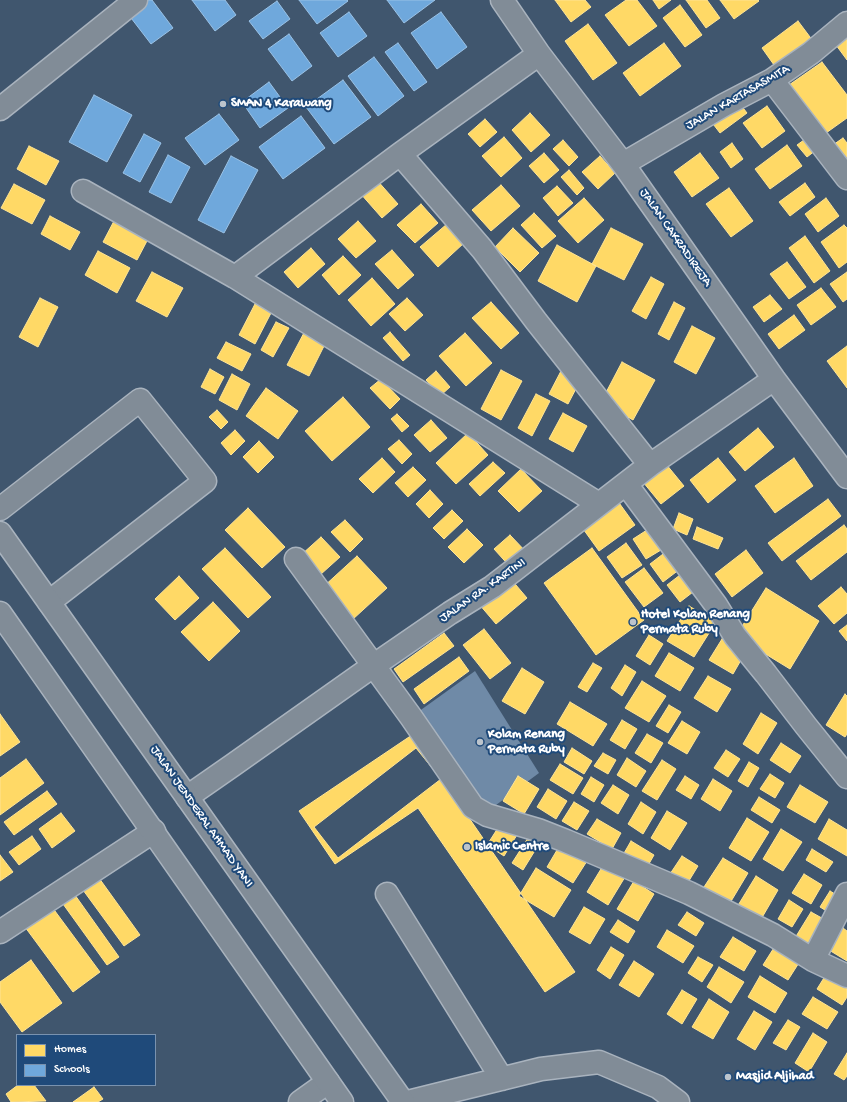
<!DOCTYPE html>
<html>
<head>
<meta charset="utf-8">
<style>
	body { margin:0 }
	#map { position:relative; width:847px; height:1102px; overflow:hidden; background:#40566e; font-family:"Gochi Hand",sans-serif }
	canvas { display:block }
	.legend { position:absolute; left:16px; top:1034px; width:140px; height:52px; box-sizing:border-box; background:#1f4a7a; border:1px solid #7992af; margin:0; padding:5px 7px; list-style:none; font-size:12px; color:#fff }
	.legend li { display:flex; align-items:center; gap:8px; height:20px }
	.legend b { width:20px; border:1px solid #7992af }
</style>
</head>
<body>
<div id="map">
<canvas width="847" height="1102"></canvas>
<ul class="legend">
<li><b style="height:11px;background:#ffd966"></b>Homes</li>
<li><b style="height:11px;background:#6fa8dc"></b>Schools</li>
</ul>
</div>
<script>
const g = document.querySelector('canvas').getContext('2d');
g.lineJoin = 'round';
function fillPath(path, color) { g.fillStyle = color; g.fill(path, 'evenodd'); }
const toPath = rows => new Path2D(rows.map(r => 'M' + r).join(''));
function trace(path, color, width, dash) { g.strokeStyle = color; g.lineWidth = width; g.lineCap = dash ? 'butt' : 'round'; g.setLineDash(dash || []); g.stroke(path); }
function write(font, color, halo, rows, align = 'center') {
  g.font = font + ' "Gochi Hand",sans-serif'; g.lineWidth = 4; g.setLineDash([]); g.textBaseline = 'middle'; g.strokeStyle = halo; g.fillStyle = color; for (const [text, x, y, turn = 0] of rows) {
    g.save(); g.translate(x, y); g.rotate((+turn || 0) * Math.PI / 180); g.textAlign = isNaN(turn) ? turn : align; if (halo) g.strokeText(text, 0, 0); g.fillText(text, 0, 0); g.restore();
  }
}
const water = toPath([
	[475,671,539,773,488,811,418,712]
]);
const homes = toPath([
	[555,0,585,0,591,7,571,22,555,0],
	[626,0,637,0,657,26,629,46,605,15,626,0],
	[653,0,671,0,659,9,653,0],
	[686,0,707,0,720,18,706,28,686,0],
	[720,0,758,0,759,1,734,19,720,0],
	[680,5,702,35,685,47,663,18,680,5],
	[798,21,816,45,779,72,762,48,798,21],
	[588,24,617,63,593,80,565,41,588,24],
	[847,37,847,60,836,45,847,37],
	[664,43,681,66,640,96,623,73,664,43],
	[822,62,847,95,847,118,826,133,789,85,822,62],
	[737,100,747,113,720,133,710,120,737,100],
	[767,106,785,131,762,148,743,123,767,106],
	[530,113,550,135,531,152,512,130,530,113],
	[485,119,497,132,480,147,468,134,485,119],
	[811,135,820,147,807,157,797,145,811,135],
	[504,137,522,158,501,177,482,156,504,137],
	[843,138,847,143,847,169,830,147,843,138],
	[563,140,578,157,569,166,553,149,563,140],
	[732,143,743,159,731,168,720,152,732,143],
	[787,145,802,166,770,189,755,169,787,145],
	[29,146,59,161,46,185,17,169,29,146],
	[544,153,559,170,544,183,529,166,544,153],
	[700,153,719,178,692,197,674,172,700,153],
	[600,156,615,173,598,189,582,172,600,156],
	[569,170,584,188,577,195,561,177,569,170],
	[376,179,398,204,382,218,360,193,376,179],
	[805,183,815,197,790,216,779,202,805,183],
	[14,184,45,200,32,224,1,208,14,184],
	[501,185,520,206,491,231,472,210,501,185],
	[557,186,573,203,558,216,543,198,557,186],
	[729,188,753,221,731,237,706,204,729,188],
	[584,198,604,220,578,243,558,221,584,198],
	[826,198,839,216,818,232,805,214,826,198],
	[421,204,438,223,415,243,397,225,421,204],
	[534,213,556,236,542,248,521,225,534,213],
	[50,216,80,232,70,250,41,234,50,216],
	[114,221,148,239,137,260,103,242,114,221],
	[358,221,376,241,356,258,338,239,358,221],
	[447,224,464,243,438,267,420,247,447,224],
	[844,225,847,228,847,262,839,268,821,242,844,225],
	[513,228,539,253,520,272,495,247,513,228],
	[611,228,643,244,624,280,592,264,611,228],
	[805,236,830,271,814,283,789,248,805,236],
	[557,245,596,266,577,302,538,281,557,245],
	[311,248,325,264,298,288,284,272,311,248],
	[392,250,414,275,398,289,375,264,392,250],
	[98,251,130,268,117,293,85,275,98,251],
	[343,256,361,275,339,295,322,275,343,256],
	[787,262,806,287,789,299,770,274,787,262],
	[152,272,183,288,167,317,136,301,152,272],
	[847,272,847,299,843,302,830,284,847,272],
	[651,277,664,284,646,319,632,311,651,277],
	[372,278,395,304,371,326,348,300,372,278],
	[821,288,836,307,811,325,797,305,821,288],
	[770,295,782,309,764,322,753,307,770,295],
	[40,298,58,307,38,347,19,337,40,298],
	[407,298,423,315,405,331,389,314,407,298],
	[491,302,519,333,501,349,472,318,491,302],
	[674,302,685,308,669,340,658,334,674,302],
	[255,304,271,313,255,344,239,335,255,304],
	[794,315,805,330,779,349,768,334,794,315],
	[276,322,289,328,273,357,261,350,276,322],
	[692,326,715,338,696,374,674,362,692,326],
	[306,329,327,340,309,376,287,365,306,329],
	[390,332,410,355,403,361,383,338,390,332],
	[465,333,492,363,466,386,439,356,465,333],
	[226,342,251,354,242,371,217,358,226,342],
	[847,346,847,388,827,361,847,346],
	[622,362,655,380,633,420,601,402,622,362],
	[210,369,224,377,215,394,201,387,210,369],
	[501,370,522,381,501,420,481,409,501,370],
	[436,371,450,387,440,396,426,380,436,371],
	[561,371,580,381,568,404,549,394,561,371],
	[232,374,250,384,237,410,219,400,232,374],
	[381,379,400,399,390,409,370,388,381,379],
	[266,388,298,411,278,439,246,416,266,388],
	[536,394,550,401,532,436,518,428,536,394],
	[343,397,370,427,332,461,305,431,343,397],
	[217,410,228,422,221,429,209,417,217,410],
	[563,413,587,426,573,452,549,439,563,413],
	[397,414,409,426,402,432,391,419,397,414],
	[431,420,447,438,430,452,414,435,431,420],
	[758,428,774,447,745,471,729,452,758,428],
	[235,430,245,441,231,455,221,443,235,430],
	[468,433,488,455,456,484,436,463,468,433],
	[399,440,412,454,402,464,388,449,399,440],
	[259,441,274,457,258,473,243,457,259,441],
	[382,458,395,472,373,493,359,479,382,458],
	[718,458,736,480,708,503,690,480,718,458],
	[794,458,813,486,775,513,755,486,794,458],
	[493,462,505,473,480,496,469,484,493,462],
	[666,464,684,486,661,504,643,482,666,464],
	[413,467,426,480,408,497,395,483,413,467],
	[521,469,542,491,519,512,498,491,521,469],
	[430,490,443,504,429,518,416,504,430,490],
	[828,499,841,516,782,561,768,543,828,499],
	[617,500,635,525,599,551,581,526,617,500],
	[248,508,285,547,262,568,225,530,248,508],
	[452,510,463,521,444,539,433,528,452,510],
	[679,513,693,519,687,535,673,529,679,513],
	[345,520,363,539,350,552,331,532,345,520],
	[844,525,847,529,847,552,811,580,796,561,844,525],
	[697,527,723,538,718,549,693,539,697,527],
	[467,529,483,545,464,563,448,547,467,529],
	[647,530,661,550,646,559,633,539,647,530],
	[510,535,529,555,513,570,494,549,510,535],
	[321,537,340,557,320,575,301,555,321,537],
	[626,543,642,565,622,578,607,557,626,543],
	[225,548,271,597,248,618,202,569,225,548],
	[592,548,644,620,596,655,544,583,592,548],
	[746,550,763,573,732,597,715,574,746,550],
	[667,551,680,569,663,582,650,564,667,551],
	[357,556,387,588,352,620,322,588,357,556],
	[644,568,663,593,644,607,625,582,644,568],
	[680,575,693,592,680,602,667,585,680,575],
	[179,576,199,598,175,620,155,599,179,576],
	[510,578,527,598,496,624,479,604,510,578],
	[841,587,847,594,847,613,834,624,818,606,841,587],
	[766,588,819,621,790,669,736,636,766,588],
	[213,602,240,631,209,661,181,632,213,602],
	[689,606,716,622,694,657,667,641,689,606],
	[847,625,847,641,839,631,847,625],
	[484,629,511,663,490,679,463,645,484,629],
	[444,633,454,646,403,682,394,669,444,633],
	[649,635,663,644,650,665,636,656,649,635],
	[722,639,745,653,733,674,709,660,722,639],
	[669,653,694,668,680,691,655,676,669,653],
	[459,657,469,671,424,704,414,689,459,657],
	[593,663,602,668,587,692,578,687,593,663],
	[625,665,636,672,622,696,611,688,625,665],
	[522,668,544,682,525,714,502,701,522,668],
	[708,676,731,689,717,712,694,698,708,676],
	[642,681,666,696,649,722,625,708,642,681],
	[845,694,847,696,847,734,845,737,826,725,845,694],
	[570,702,607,724,593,746,557,724,570,702],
	[669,705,681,712,668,733,656,726,669,705],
	[761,713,777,723,758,754,743,744,761,713],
	[0,714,20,742,0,756,0,714],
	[622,720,637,729,625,749,610,740,622,720],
	[682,721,700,732,687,754,668,743,682,721],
	[647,734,663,743,651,763,635,753,647,734],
	[412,735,575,972,545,992,418,808,335,864,299,811,412,735],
	[781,743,801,756,790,773,770,760,781,743],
	[416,748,441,779,338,858,314,827,416,748],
	[572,748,592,761,584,774,564,762,572,748],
	[726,750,740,759,728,777,714,768,726,750],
	[603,753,616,760,608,774,594,766,603,753],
	[627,758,646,771,636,787,617,775,627,758],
	[26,759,44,783,0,815,0,778,26,759],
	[662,760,676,769,657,800,642,791,662,760],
	[749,762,759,768,748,787,738,781,749,762],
	[560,764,583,778,573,794,550,780,560,764],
	[770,774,784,783,775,798,760,789,770,774],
	[518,776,539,789,524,814,503,801,518,776],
	[685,776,699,785,691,799,676,790,685,776],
	[591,777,604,785,594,802,581,794,591,777],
	[713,779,732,791,720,811,701,799,713,779],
	[613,785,629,795,618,814,601,803,613,785],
	[800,785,828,802,815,823,787,807,800,785],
	[548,789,567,801,556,819,537,807,548,789],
	[47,791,57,804,14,835,4,822,47,791],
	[759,797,780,810,772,823,751,810,759,797],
	[574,802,589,811,577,830,562,821,574,802],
	[641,802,656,812,643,834,628,824,641,802],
	[667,811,687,823,670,850,651,838,667,811],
	[61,813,75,831,52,848,39,829,61,813],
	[747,818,769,832,751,861,729,848,747,818],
	[597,819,621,833,612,849,587,834,597,819],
	[829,819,847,830,847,856,818,839,829,819],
	[503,820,520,830,504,856,487,845,503,820],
	[781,829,802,842,783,871,763,859,781,829],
	[32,836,41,849,19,865,9,852,32,836],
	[528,838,539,844,523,870,512,863,528,838],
	[631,841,654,855,646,869,623,855,631,841],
	[560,845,587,861,573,883,547,867,560,845],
	[812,849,833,862,826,872,806,860,812,849],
	[0,855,13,872,0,881,0,855],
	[682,856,698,866,687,884,670,874,682,856],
	[723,858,748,873,730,903,704,887,723,858],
	[604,864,625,877,608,905,587,892,604,864],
	[536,868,571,890,554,917,519,896,536,868],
	[804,874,822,885,811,904,792,893,804,874],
	[756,876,778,890,760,921,737,907,756,876],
	[99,878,140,935,124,946,83,890,99,878],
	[634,881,654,894,638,921,617,909,634,881],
	[70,888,119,957,107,965,58,897,70,888],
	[830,891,843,899,833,915,820,907,830,891],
	[789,900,803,909,792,927,778,919,789,900],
	[52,907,100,972,73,992,25,927,52,907],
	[584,907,605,919,590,944,569,932,584,907],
	[687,912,704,923,696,936,678,925,687,912],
	[811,912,829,922,813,949,795,938,811,912],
	[618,920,635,931,628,943,610,932,618,920],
	[843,928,847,931,847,961,829,950,843,928],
	[667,930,694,946,683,963,657,947,667,930],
	[733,937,756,951,744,971,720,957,733,937],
	[777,943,802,958,788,980,763,965,777,943],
	[611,947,624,955,610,979,597,970,611,947],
	[698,957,713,965,702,982,688,973,698,957],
	[31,960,62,1003,22,1032,0,1002,0,982,31,960],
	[634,961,654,974,639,997,619,985,634,961],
	[719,967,744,982,731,1003,707,987,719,967],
	[827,973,847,985,847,997,842,1005,817,989,827,973],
	[760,976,787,993,775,1013,748,997,760,976],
	[682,990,697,999,682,1024,667,1014,682,990],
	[813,997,838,1012,827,1029,802,1014,813,997],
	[709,999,729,1012,713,1039,692,1027,709,999],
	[754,1011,772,1022,755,1050,737,1039,754,1011],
	[788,1020,800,1027,786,1050,773,1043,788,1020],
	[813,1033,827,1042,809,1072,795,1063,813,1033],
	[847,1053,847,1076,844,1080,834,1074,847,1053],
	[18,1085,34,1085,46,1101,11,1102,6,1094,18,1085],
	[94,1087,103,1099,98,1102,73,1102,94,1087]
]);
const schools = toPath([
	[148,0,152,0,173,28,151,44,128,14,148,0],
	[192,0,225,0,236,15,215,31,192,0],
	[299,0,347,0,348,1,317,24,299,0],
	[387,0,435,0,404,23,387,0],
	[277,1,290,19,263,39,249,21,277,1],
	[349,12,367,36,338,57,320,33,349,12],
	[441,12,467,47,437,69,411,33,441,12],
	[289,34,312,66,292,81,268,49,289,34],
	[398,43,427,82,414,91,385,52,398,43],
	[374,57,404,96,378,116,348,76,374,57],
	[343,80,371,117,334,144,306,107,343,80],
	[269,82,288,108,260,128,242,102,269,82],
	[94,95,132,115,107,162,69,142,94,95],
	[219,114,239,140,205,165,185,138,219,114],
	[301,116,325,148,283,179,259,147,301,116],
	[144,134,161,143,140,182,123,173,144,134],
	[168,155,190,167,171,203,149,192,168,155],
	[231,156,258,170,224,233,198,220,231,156]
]);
const minor = toPath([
	[502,0,539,54,623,164,774,379,847,477],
	[772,80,847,178],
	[0,109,136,0],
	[400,154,482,249,536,321,650,465],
	[623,164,724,105,772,80,811,53,847,23],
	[83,191,235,277,599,504],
	[235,277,400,154,539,54],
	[626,484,716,605,735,636,766,674,806,726,847,777],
	[0,509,140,400,205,481,49,602],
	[296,559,411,717,473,807,487,815,538,830,566,841,689,893,773,935,813,960,847,976],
	[187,797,233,765,373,666,450,613,492,587,650,465,774,379],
	[387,894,502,1079],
	[0,932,154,831],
	[813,960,847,894],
	[300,1102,328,1082],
	[408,1102,541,1069,599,1062,658,1087,678,1102]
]);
const major = toPath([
	[0,533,403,1102],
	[0,613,342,1102]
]);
const markers = [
	[223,104,4,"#bcc4cc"],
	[633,622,4,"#bcc4cc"],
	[480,742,4,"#bcc4cc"],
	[467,847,4,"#bcc4cc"],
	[728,1077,4,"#bcc4cc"]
];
const streetNames = [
	["JALAN KARTASASMITA",738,98,-30],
	["JALAN CAKRADIREJA",675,238,55],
	["JALAN RA. KARTINI",483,591,-35],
	["JALAN JENDERAL AHMAD YANI",201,817,55]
];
const poiNames = [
	["SMAN 4 Karawang",231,104],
	["Hotel Kolam Renang",641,615],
	["Permata Ruby",641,630],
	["Kolam Renang",488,735],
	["Permata Ruby",488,750],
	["Islamic Centre",475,847],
	["Masjid Aljihad",736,1077]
];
fillPath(water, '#6f8aa7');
fillPath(homes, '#ffd966');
trace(homes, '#ffe494', 1);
fillPath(schools, '#6fa8dc');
trace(schools, '#9ac2e6', 1);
trace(minor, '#a9b3be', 25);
trace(major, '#a9b3be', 25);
trace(minor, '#818c97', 22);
trace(major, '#818c97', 22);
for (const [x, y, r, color] of markers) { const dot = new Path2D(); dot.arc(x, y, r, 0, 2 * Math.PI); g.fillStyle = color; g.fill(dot); trace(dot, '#1f4a7a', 1.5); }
write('13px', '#fff', '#1f4a7a', streetNames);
write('bold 13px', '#fff', '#1f4a7a', poiNames, 'left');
</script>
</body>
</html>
